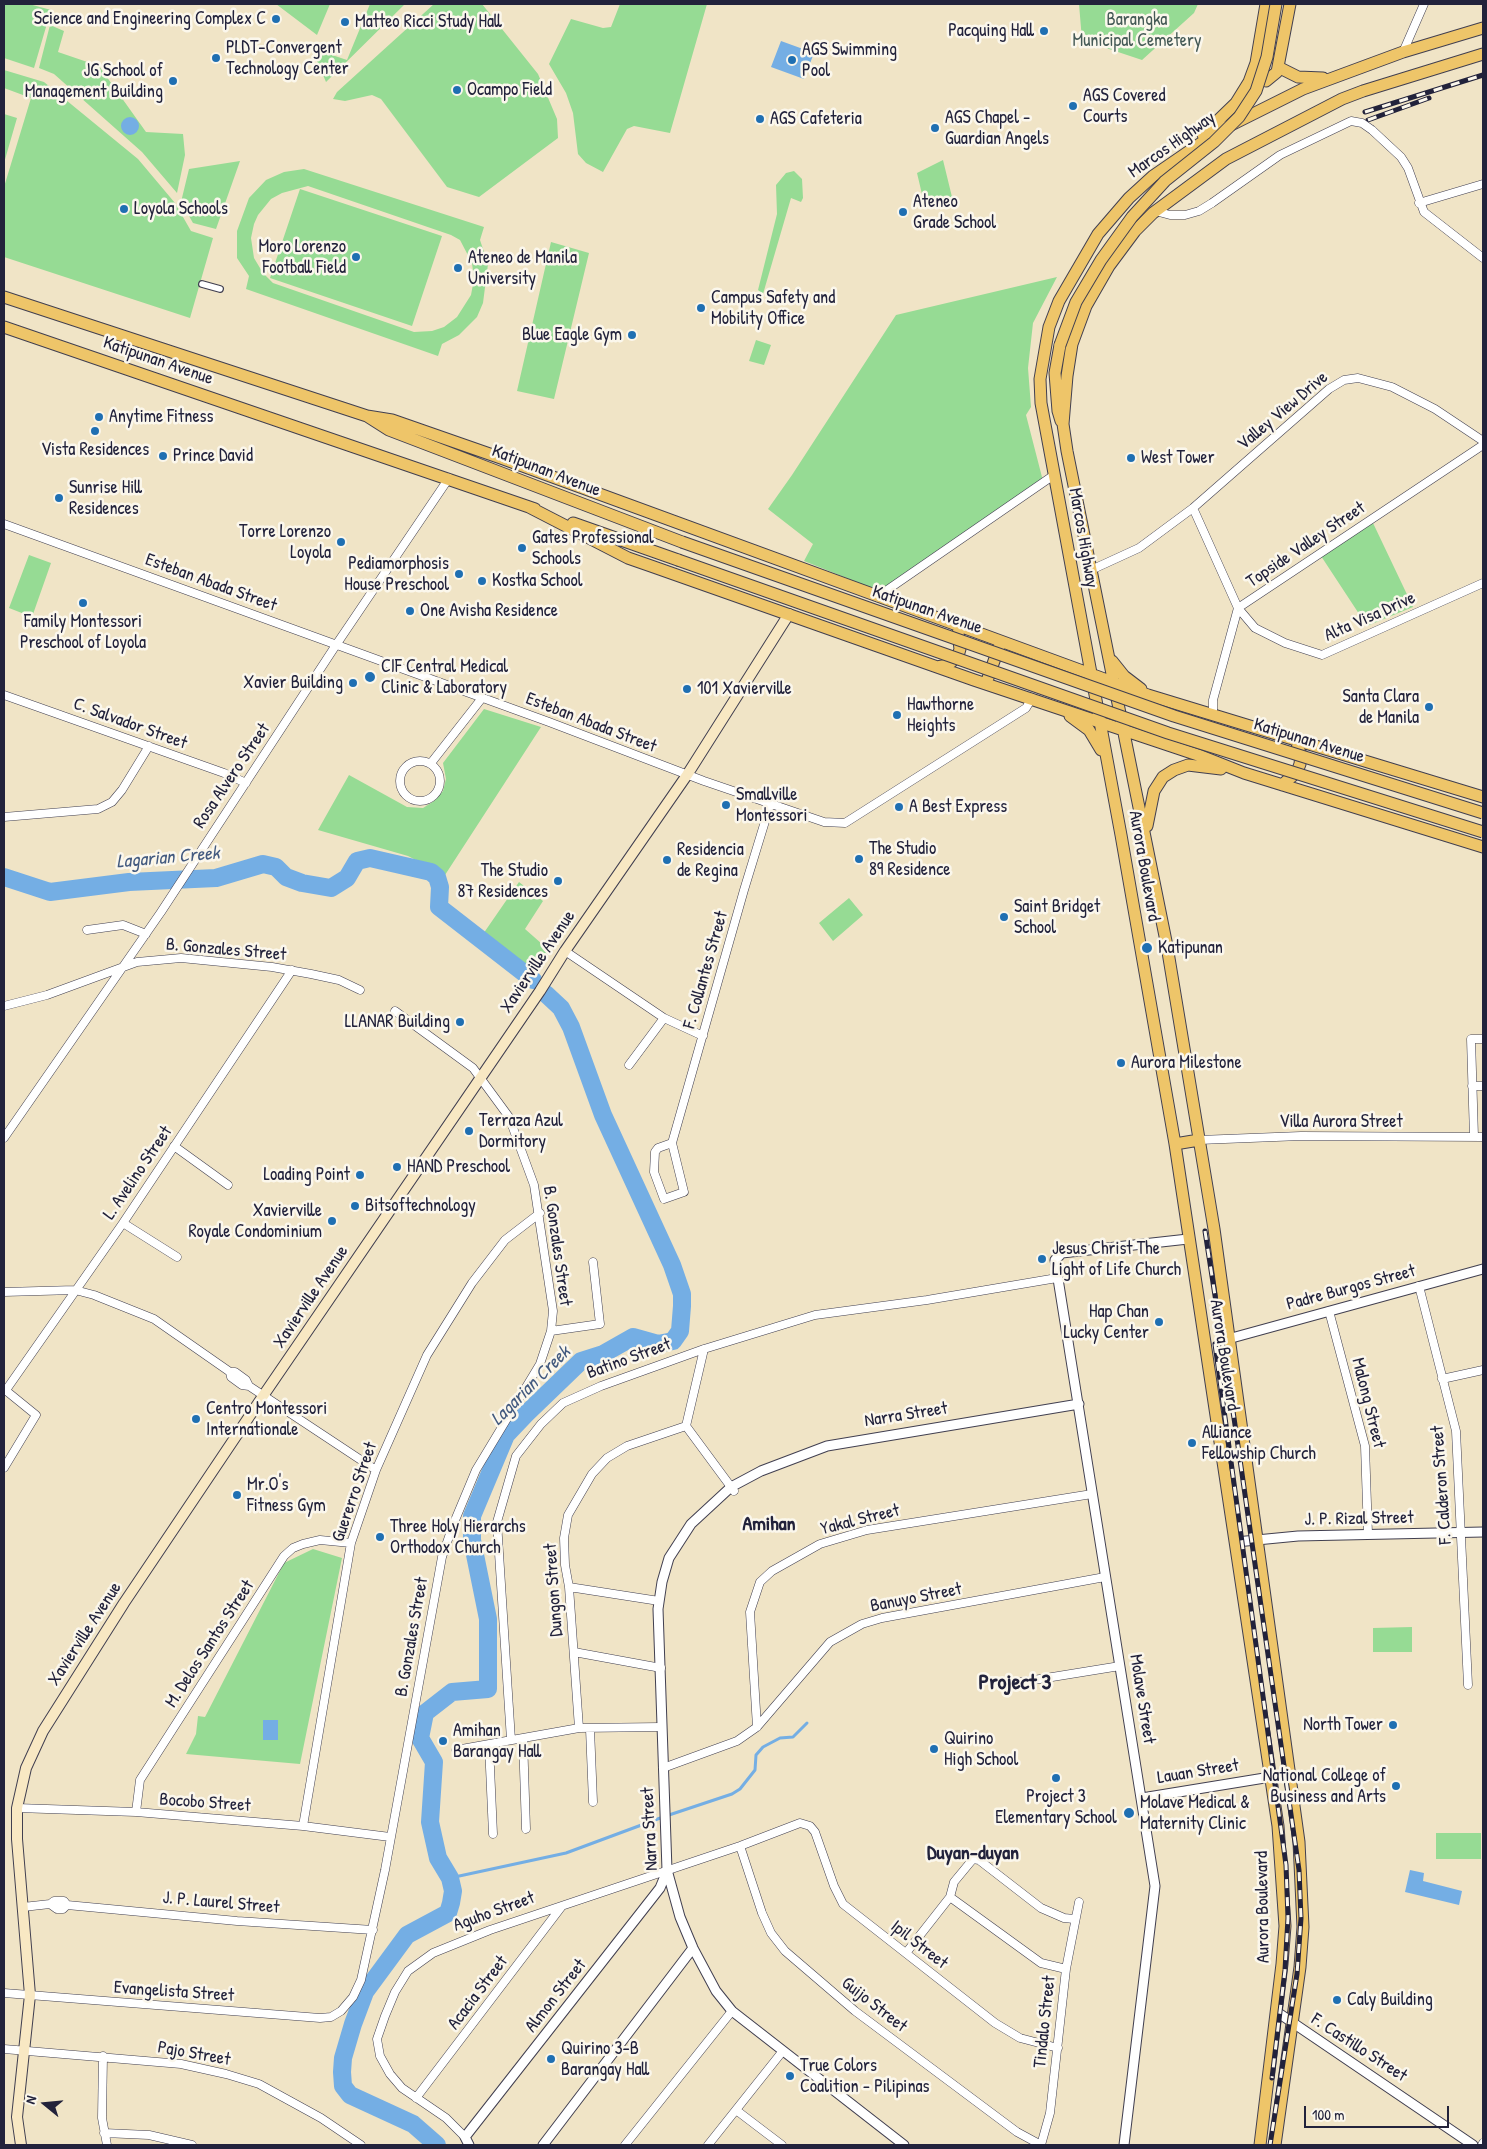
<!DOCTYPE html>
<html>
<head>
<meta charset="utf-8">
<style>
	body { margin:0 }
	#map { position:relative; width:1487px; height:2149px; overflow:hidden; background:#f0e4c6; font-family:"Patrick Hand",sans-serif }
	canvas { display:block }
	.frame { position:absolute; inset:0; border:5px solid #22223b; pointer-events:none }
	.north { position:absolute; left:20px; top:2079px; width:50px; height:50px; -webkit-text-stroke:4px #fbf7ec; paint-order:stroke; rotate:287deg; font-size:14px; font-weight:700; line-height:20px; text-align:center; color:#22223b }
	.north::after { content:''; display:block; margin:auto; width:18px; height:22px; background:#22223b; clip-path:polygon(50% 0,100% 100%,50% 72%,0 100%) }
	.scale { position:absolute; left:1304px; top:2106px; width:145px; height:22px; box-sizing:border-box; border:2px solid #22223b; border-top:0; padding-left:6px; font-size:15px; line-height:18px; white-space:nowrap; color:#22223b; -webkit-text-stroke:4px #fbf7ec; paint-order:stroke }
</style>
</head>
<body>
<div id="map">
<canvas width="1487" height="2149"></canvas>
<div class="frame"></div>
<div class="north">N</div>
<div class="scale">100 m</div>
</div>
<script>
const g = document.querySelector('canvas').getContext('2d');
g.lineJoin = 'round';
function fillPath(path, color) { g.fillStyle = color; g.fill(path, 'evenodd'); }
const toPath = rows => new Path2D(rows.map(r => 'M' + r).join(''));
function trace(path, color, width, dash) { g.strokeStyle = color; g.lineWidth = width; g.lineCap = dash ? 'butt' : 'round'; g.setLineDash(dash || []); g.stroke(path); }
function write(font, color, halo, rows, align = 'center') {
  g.font = font + ' "Patrick Hand",sans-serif'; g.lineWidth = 5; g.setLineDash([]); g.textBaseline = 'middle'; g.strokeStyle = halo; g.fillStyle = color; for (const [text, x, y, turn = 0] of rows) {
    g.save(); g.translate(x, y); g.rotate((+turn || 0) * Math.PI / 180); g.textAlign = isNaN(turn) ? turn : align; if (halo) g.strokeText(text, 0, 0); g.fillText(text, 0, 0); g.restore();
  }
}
const green = toPath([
	[4,4,29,4,51,10,34,68,4,58],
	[276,4,330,4,317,35],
	[370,4,405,4,326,82,314,54,324,42,330,44,326,53,347,60],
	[434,4,482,4,538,74,557,119,558,138,479,197,447,187,381,99,372,95,345,101,333,99,337,92],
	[620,4,707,4,670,133,634,126,627,129,603,172,586,163,578,154,573,113,566,93,549,64,571,19,603,28,611,27],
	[1079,4,1198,4,1194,13,1142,60,1082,40],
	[50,25,64,31,58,52,99,66,146,132,183,134,185,155,177,193,142,152,54,74,39,68],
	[4,70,44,82,138,159,175,203,191,231,213,238,190,318,4,257,4,187,31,98,4,88],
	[4,114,17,118,4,163],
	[943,160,952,197,925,207,917,173],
	[240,161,216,229,193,223,181,202,189,169],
	[304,169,484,227,480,240,488,264,483,303,477,317,459,335,442,344,438,356,246,289,249,276,237,258,237,231,249,198,266,180,284,172],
	[308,186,451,235,460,240,472,263,474,279,471,295,457,317,444,327,432,331,414,332,273,283,263,273,254,258,251,238,254,224,258,215,271,199,282,193],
	[794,171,802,179,803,198,801,202,791,198,763,294,758,290,777,214,776,185,786,173],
	[300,189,442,236,412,326,270,278],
	[551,242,589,253,554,399,517,391],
	[1057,277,1033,323,1028,368,1031,407,1026,415,1043,481,879,591,804,561,813,544,768,509,792,475,896,315],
	[756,340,771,345,764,365,749,361],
	[1373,523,1413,607,1367,626,1321,556],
	[29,555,51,563,32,617,9,608],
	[484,709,541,727,445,875,408,856,318,830,349,775,407,807,423,808,434,801,443,791,446,779,443,763],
	[519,882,543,901,525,929,550,951,533,977,481,937],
	[849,898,863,915,833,941,819,923],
	[313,1549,342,1558,300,1764,186,1754,196,1734,198,1716,205,1717,284,1563],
	[1412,1627,1412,1652,1373,1652,1373,1628],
	[1436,1833,1481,1833,1481,1859,1436,1859]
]);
const water = toPath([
	[781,41,814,53,804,79,771,67],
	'121 126a9 9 0 1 1 18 0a9 9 0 1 1-18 0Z',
	[263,1720,278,1720,278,1740,263,1740],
	[1410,1870,1424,1873,1423,1881,1462,1891,1459,1905,1405,1892]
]);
const stream = toPath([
	[666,1816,732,1794,740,1789,755,1770,756,1755,763,1747,780,1738,793,1737,807,1723],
	[450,1878,566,1853,663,1817]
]);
const river = toPath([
	[4,877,50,892,129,882,216,878,263,864,276,867,286,877,302,883,331,888,347,878,357,861,370,858,431,872,437,877,440,887,439,907,533,980],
	[437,2145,413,2124,350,2095,343,2086,342,2072,343,2058,353,2024,365,1992,407,1935,448,1913,451,1903,453,1891,450,1878,438,1858,430,1822,434,1762,420,1738,425,1713,452,1692,488,1689,488,1619,472,1540,472,1516,506,1435,526,1414,581,1361,603,1354,633,1337,658,1344,673,1341,680,1331,682,1306,682,1294,672,1265,603,1115,571,1027,561,1008,546,994]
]);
const pedestrian = toPath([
	[202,284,220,289]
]);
const minor = toPath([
	[1403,52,1424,4],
	[1372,130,1401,157,1408,168,1424,212,1483,258],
	[1419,203,1483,184],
	[1155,211,1170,215,1185,215,1199,211,1212,203],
	[1193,508,1238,608,1255,628,1285,643,1322,655,1483,583],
	[4,524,549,722,704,781,824,822,845,823,1026,708,1032,698],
	[1091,570,1139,548,1193,508,1329,389,1344,380,1358,378,1392,387,1435,409,1483,441],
	[877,597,1054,475],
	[4,695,224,773,246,783],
	[1213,715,1213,700,1238,608,1483,445],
	'400 781a20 20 0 1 1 40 0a20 20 0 1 1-40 0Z',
	[431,763,482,698],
	[4,817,98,809,112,802,122,790,149,746],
	[87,930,123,925,146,934],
	[565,951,664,1018,703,1036],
	[4,1006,47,995,137,962,181,958,272,967,311,974,339,980,360,990],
	[629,1065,664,1018],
	[1472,1086,1483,1086],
	[1474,1137,1471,1039,1483,1039],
	[4,1138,161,912,336,645,449,478],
	[1199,1140,1301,1136,1483,1137],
	[672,1143,684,1192,664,1199,654,1172,655,1152,658,1148,672,1143,744,890,770,805],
	[174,1146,228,1185],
	[123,1223,177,1257],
	[1419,1286,1456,1431,1468,1685],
	[4,1292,75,1290,94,1295,154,1319,230,1372,235,1372,246,1380,249,1386],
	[1329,1311,1365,1446,1368,1534],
	[551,1331,600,1324,593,1262],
	[230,1372,231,1377,242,1385,249,1386,376,1470],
	[1442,1379,1483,1370],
	[4,1389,36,1415,4,1468],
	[6,1390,123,1223,292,970],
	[686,1426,734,1491],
	[686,1426,704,1349],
	[569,1587,659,1601],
	[574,1652,661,1668],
	[1009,1684,1120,1666],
	[757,1727,750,1612,760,1582,772,1571,820,1544,867,1530,1092,1494],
	[579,1728,569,1587,565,1565,564,1538,568,1515,592,1474,607,1458,627,1446,686,1426],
	[590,1729,593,1802],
	[523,1738,526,1829],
	[511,1740,497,1522,516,1456,541,1424,563,1403,601,1386,704,1349,815,1315,927,1300,1057,1278],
	[489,1745,493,1834],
	[456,1750,579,1728,661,1727],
	[663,1768,737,1741,757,1727,830,1642,862,1624,882,1618,1105,1577],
	[17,1808,136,1812,303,1826,390,1837],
	[136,1812,140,1780,284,1556,293,1548,303,1544,320,1540,351,1543],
	[303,1826,351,1543,376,1470,427,1355,472,1283,505,1240,540,1213],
	[740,1846,762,1913,771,1933,785,1951,855,2011,1017,2132,1041,2145],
	[950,1897,1041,1963,1066,1969],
	[50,1904,57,1909,63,1909,67,1905],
	[23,1907,50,1904,54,1901,64,1901,67,1905,237,1921,373,1930],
	[906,1953,950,1897,954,1882,973,1859,979,1860,1041,1908,1064,1918,1074,1919],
	[4,1993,320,2018,331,2017,341,2011,353,1997,361,1980,385,1870,442,1557,453,1525,476,1470,540,1364,551,1331,553,1311,534,1185,509,1117,473,1068,395,1011],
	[4,2049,181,2064,226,2074,259,2084,321,2118,361,2145],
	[103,2056,102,2118,107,2145],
	[416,2098,562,1906],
	[736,2110,782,2145],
	[104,2133,149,2135,192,2145],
	[465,2137,446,2118,402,2088,390,2074,380,2056,377,2039,385,2016,395,1992,408,1971,433,1953,490,1930,740,1846,800,1823,810,1826,815,1832,834,1886,843,1904,995,2023,1020,2038,1058,2048],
	[625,2145,732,2011],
	[708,2145,782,2052],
	[1041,2145,1050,2113,1066,1969,1079,1902],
	[1482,2145,1483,2143]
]);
const tertiary = toPath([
	[1228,1339,1483,1269],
	[1236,1542,1298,1536,1483,1532],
	[1142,1798,1289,1774],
	[1277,2012,1473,2145],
	[469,2145,465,2137,660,1888,667,1871],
	[543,2145,693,1948],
	[904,2145,732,2011,716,1991,693,1948,680,1917,667,1870,658,1609,662,1582,669,1558,691,1524,731,1487,761,1471,827,1446,1079,1404],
	[1124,2145,1155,1886,1055,1260,1062,1253,1188,1239]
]);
const secondary = toPath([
	[21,2145,17,2117,30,1995,17,1839,17,1808,26,1768,43,1731,124,1603,263,1396,540,991,565,951,687,775,789,614]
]);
const primary = toPath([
	[1278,67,1298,77,1323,78],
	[1257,72,1260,78,1266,81,1277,72,1290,4],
	[1203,135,1236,103,1249,82,1256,63,1266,4],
	[4,297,367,416,392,420,501,458,1148,695,1483,797],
	[4,327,535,509],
	[1060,345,1055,373,1058,411,1061,421],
	[367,416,389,430,682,542],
	[529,507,628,558,651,566,974,680,1201,756,1244,773,1483,847],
	[573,523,678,560],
	[1112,661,1124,676,1141,689],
	[937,667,948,665,958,656,960,649,958,633],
	[988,678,1000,644],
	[1070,716,1089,730,1101,750],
	[1282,785,1297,772,1300,764,1301,754,1297,748],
	[1147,826,1154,791,1163,777,1174,770,1188,765,1221,769],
	[1175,1144,1199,1140],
	[1260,2145,1282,1964,1285,1926,1278,1826,1175,1144,1121,835,1041,403,1040,379,1049,327,1059,301,1098,234,1129,198,1153,176,1217,132,1303,89,1403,52,1483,28],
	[1275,2145,1300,1967,1303,1927,1299,1842,1214,1229,1167,946,1067,451,1063,424,1067,376,1072,344,1086,306,1109,266,1135,231,1153,213,1226,159,1342,99,1363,91,1483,54]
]);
const rail = toPath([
	[1365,112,1483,75],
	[1368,120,1429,98],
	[1205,1231,1234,1418,1299,1870,1301,1918,1297,1974,1270,2145],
	[1215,1344,1286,1865,1288,1918,1285,1970,1272,2078]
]);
const minorBridge = toPath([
	[1212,203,1280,155,1351,121,1362,123,1372,130]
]);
const primaryBridge = toPath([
	[1060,345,1076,302,1101,260,1132,217,1165,181,1214,142,1239,117,1256,91,1267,57,1276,4],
	[682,542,1174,716,1483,813],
	[678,560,1168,733,1483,832]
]);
const markers = [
	[276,19,5,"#1f6fb2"],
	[345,22,5,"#1f6fb2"],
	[1044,31,5,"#1f6fb2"],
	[216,58,5,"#1f6fb2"],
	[792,60,5,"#1f6fb2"],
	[173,81,5,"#1f6fb2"],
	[457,90,5,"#1f6fb2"],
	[1073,106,5,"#1f6fb2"],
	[760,119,5,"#1f6fb2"],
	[935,128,5,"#1f6fb2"],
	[124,209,5,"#1f6fb2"],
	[903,212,5,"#1f6fb2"],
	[356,257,5,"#1f6fb2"],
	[458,268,5,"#1f6fb2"],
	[701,308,5,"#1f6fb2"],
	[632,335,5,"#1f6fb2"],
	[99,417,5,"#1f6fb2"],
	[95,431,5,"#1f6fb2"],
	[163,456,5,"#1f6fb2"],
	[1131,458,5,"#1f6fb2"],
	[59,498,5,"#1f6fb2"],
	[341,542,5,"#1f6fb2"],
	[522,548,5,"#1f6fb2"],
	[459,574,5,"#1f6fb2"],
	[482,581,5,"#1f6fb2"],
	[83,603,5,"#1f6fb2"],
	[410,611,5,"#1f6fb2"],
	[370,677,6,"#1f6fb2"],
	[353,683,5,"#1f6fb2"],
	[687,689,5,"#1f6fb2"],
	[1429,707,5,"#1f6fb2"],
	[897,715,5,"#1f6fb2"],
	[726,805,5,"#1f6fb2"],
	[899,807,5,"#1f6fb2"],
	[859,859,5,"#1f6fb2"],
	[667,860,5,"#1f6fb2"],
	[558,881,5,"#1f6fb2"],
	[1004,917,5,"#1f6fb2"],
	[1147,948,6,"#1f6fb2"],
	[460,1022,5,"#1f6fb2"],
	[1121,1063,5,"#1f6fb2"],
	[469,1131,5,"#1f6fb2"],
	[397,1167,5,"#1f6fb2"],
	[360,1175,5,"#1f6fb2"],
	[355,1206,5,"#1f6fb2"],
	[332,1221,5,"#1f6fb2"],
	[1042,1259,5,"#1f6fb2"],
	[1159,1322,5,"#1f6fb2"],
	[196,1419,5,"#1f6fb2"],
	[1192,1443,5,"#1f6fb2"],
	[237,1495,5,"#1f6fb2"],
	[380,1537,5,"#1f6fb2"],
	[1393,1725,5,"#1f6fb2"],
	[443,1741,5,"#1f6fb2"],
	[934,1749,5,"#1f6fb2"],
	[1056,1778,5,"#1f6fb2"],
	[1396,1786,5,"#1f6fb2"],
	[1129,1813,6,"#1f6fb2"],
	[1337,2000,5,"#1f6fb2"],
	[551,2059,5,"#1f6fb2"],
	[790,2076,5,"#1f6fb2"]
];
const poiNames = [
	["Science and Engineering Complex C",266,19,"right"],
	["Matteo Ricci Study Hall",355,22],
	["Pacquing Hall",1034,31,"right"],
	["PLDT-Convergent",226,48],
	["Technology Center",226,69],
	["AGS Swimming",802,50],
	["Pool",802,71],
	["JG School of",163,71,"right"],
	["Management Building",163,92,"right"],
	["Ocampo Field",467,90],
	["AGS Covered",1083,96],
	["Courts",1083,117],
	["AGS Chapel -",945,118],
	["Guardian Angels",945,139],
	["AGS Cafeteria",770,119],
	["Ateneo",913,202],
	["Grade School",913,223],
	["Loyola Schools",134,209],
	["Moro Lorenzo",346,247,"right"],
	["Football Field",346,268,"right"],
	["Ateneo de Manila",468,258],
	["University",468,279],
	["Campus Safety and",711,298],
	["Mobility Office",711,319],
	["Blue Eagle Gym",622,335,"right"],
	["Anytime Fitness",109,417],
	["Vista Residences",95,450,"center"],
	["Prince David",173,456],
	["West Tower",1141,458],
	["Sunrise Hill",69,488],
	["Residences",69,509],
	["Torre Lorenzo",331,532,"right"],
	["Loyola",331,553,"right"],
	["Gates Professional",532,538],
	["Schools",532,559],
	["Pediamorphosis",449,564,"right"],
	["House Preschool",449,585,"right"],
	["Kostka School",492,581],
	["One Avisha Residence",420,611],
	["Family Montessori",83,622,"center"],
	["Preschool of Loyola",83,643,"center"],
	["CIF Central Medical",381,667],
	["Clinic & Laboratory",381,688],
	["Xavier Building",343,683,"right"],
	["101 Xavierville",697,689],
	["Santa Clara",1419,697,"right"],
	["de Manila",1419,718,"right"],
	["Hawthorne",907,705],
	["Heights",907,726],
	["Smallville",736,795],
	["Montessori",736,816],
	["A Best Express",909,807],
	["The Studio",869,849],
	["89 Residence",869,870],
	["Residencia",677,850],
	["de Regina",677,871],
	["The Studio",548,871,"right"],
	["87 Residences",548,892,"right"],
	["Saint Bridget",1014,907],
	["School",1014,928],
	["Katipunan",1158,948],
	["LLANAR Building",450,1022,"right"],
	["Aurora Milestone",1131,1063],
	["Terraza Azul",479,1121],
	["Dormitory",479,1142],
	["HAND Preschool",407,1167],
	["Loading Point",350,1175,"right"],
	["Bitsoftechnology",365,1206],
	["Xavierville",322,1211,"right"],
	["Royale Condominium",322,1232,"right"],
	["Jesus Christ The",1052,1249],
	["Light of Life Church",1052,1270],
	["Hap Chan",1149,1312,"right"],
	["Lucky Center",1149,1333,"right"],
	["Centro Montessori",206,1409],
	["Internationale",206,1430],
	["Alliance",1202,1433],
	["Fellowship Church",1202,1454],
	["Mr.O's",247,1485],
	["Fitness Gym",247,1506],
	["Three Holy Hierarchs",390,1527],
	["Orthodox Church",390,1548],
	["North Tower",1383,1725,"right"],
	["Amihan",453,1731],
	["Barangay Hall",453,1752],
	["Quirino",944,1739],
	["High School",944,1760],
	["National College of",1386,1776,"right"],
	["Business and Arts",1386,1797,"right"],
	["Project 3",1056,1797,"center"],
	["Elementary School",1056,1818,"center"],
	["Molave Medical &",1140,1803],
	["Maternity Clinic",1140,1824],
	["Caly Building",1347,2000],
	["Quirino 3-B",561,2049],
	["Barangay Hall",561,2070],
	["True Colors",800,2066],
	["Coalition - Pilipinas",800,2087]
];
const parkNames = [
	["Barangka",1137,20],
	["Municipal Cemetery",1137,41]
];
const streetNames = [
	["Marcos Highway",1172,145,-35],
	["Katipunan Avenue",158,361,19],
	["Valley View Drive",1283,411,-40],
	["Katipunan Avenue",546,471,21],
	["Marcos Highway",1083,538,80],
	["Topside Valley Street",1306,545,-34],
	["Esteban Abada Street",211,583,20],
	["Katipunan Avenue",927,610,19],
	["Alta Visa Drive",1370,617,-24],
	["Esteban Abada Street",591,723,21],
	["C. Salvador Street",130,724,20],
	["Katipunan Avenue",1309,741,17],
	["Rosa Alvero Street",232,776,-56],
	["Aurora Boulevard",1144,866,80],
	["B. Gonzales Street",226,950,5],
	["Xavierville Avenue",538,962,-56],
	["F. Collantes Street",706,970,-74],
	["Villa Aurora Street",1341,1122],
	["L. Avelino Street",138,1173,-56],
	["B. Gonzales Street",557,1246,82],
	["Padre Burgos Street",1351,1288,-15],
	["Xavierville Avenue",311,1297,-56],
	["Aurora Boulevard",1224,1355,81],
	["Batino Street",629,1359,-20],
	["Malong Street",1368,1403,76],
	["Narra Street",906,1415,-9],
	["F. Calderon Street",1442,1485,-94],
	["Guererro Street",355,1492,-71],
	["J. P. Rizal Street",1359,1519,-1],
	["Yakal Street",860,1520,-14],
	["Dungon Street",554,1590,-94],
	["Banuyo Street",916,1598,-11],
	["Xavierville Avenue",85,1634,-57],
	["B. Gonzales Street",412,1637,-80],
	["M. Delos Santos Street",210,1644,-57],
	["Molave Street",1142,1699,81],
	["Lauan Street",1198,1772,-9],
	["Bocobo Street",205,1803,4],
	["Narra Street",650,1829,-93],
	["J. P. Laurel Street",221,1903,5],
	["Aurora Boulevard",1263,1907,-91],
	["Aguho Street",494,1912,-20],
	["Ipil Street",919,1945,38],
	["Evangelista Street",174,1992,4],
	["Acacia Street",478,1993,-53],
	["Almon Street",556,1996,-52],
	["Guijo Street",874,2005,38],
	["Tindalo Street",1045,2022,-84],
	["F. Castillo Street",1359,2048,33],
	["Pajo Street",194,2054,10]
];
const waterNames = [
	["Lagarian Creek",168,858,-5],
	["Lagarian Creek",531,1386,-45]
];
const quarterNames = [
	["Amihan",769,1525],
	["Duyan-duyan",973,1854]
];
const districtNames = [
	["Project 3",1015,1683]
];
fillPath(green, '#96db94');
fillPath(water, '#74aee4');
trace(stream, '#74aee4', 3);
trace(river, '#74aee4', 18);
trace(pedestrian, '#413f50', 8);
trace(minor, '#413f50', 9);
trace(tertiary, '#413f50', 11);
trace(secondary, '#413f50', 12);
trace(primary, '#413f50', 13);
trace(pedestrian, '#fff', 5.5);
trace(minor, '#fff', 8);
trace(tertiary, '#fff', 9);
trace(secondary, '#f8e8c3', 10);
trace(primary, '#eec569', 11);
trace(rail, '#22223b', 5);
trace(rail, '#fbf7ec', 3, [9]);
trace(minorBridge, '#413f50', 9, []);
trace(primaryBridge, '#413f50', 13, []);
trace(minorBridge, '#fff', 8);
trace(primaryBridge, '#eec569', 11);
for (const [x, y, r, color] of markers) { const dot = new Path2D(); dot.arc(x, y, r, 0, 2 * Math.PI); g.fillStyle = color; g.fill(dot); trace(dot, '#fbf7ec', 2); }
write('18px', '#22223b', '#fbf7ec', poiNames, 'left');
write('18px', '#455a56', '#fbf7ec', parkNames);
write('18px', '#22223b', '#fbf7ec', streetNames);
write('italic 19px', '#435a7f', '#fbf7ec', waterNames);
write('bold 20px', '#22223b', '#fbf7ec', quarterNames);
write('bold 22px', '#22223b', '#fbf7ec', districtNames);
</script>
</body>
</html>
